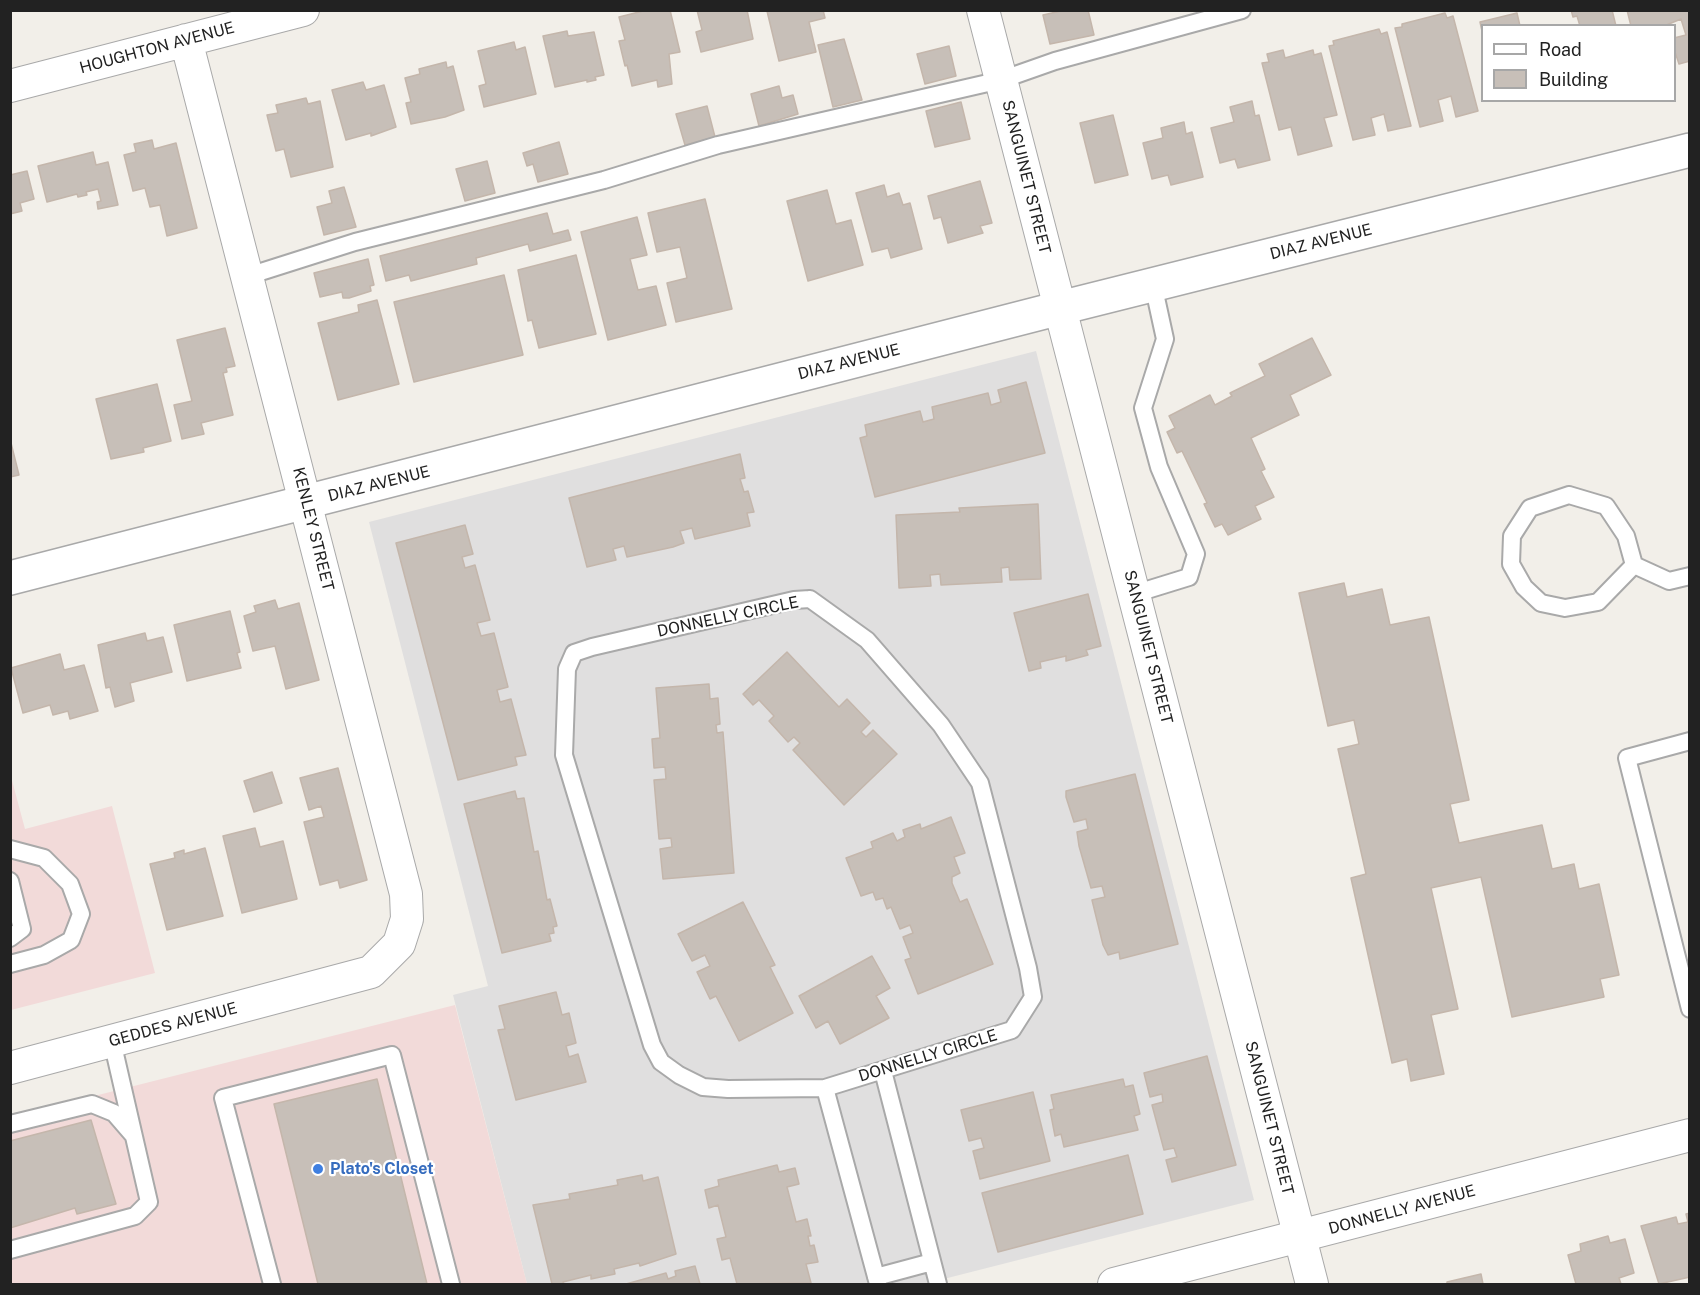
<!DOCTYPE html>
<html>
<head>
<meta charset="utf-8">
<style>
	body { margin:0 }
	#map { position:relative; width:1700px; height:1295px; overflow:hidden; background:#f2efe9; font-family:"Public Sans",sans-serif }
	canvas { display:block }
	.frame { position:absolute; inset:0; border:12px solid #222; pointer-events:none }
	.legend { position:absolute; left:1481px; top:24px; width:195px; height:78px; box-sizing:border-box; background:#fff; border:2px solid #a7a7a7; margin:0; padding:8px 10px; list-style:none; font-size:18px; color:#222 }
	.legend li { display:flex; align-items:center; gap:12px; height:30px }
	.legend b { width:30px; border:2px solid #a7a7a7 }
</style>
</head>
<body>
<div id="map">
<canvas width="1700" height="1295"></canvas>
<div class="frame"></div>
<ul class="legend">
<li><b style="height:8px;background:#fff"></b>Road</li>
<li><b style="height:16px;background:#c7bfb8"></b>Building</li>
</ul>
</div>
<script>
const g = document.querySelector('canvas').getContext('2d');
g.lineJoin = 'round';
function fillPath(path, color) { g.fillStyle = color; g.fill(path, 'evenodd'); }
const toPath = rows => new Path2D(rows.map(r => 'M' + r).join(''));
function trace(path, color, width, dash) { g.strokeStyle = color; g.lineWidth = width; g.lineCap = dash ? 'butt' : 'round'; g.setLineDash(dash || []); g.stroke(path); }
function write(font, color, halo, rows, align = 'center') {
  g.font = font + ' "Public Sans",sans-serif'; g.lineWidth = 4.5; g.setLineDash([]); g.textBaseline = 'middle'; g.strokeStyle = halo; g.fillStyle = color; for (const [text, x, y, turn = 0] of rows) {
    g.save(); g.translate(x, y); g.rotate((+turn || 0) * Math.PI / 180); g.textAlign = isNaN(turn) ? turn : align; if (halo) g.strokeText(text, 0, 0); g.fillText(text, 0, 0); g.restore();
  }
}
const residential = toPath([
	[1036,351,1254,1200,924,1284,527,1284,453,995,488,986,369,522]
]);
const commercial = toPath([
	[10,773,25,829,112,806,155,973,11,1010],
	[455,1005,527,1284,11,1284,11,1117]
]);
const building = toPath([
	[647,10,670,10,680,52,669,54,672,84,658,87,657,80,632,86,627,65,625,66,619,41,625,40,619,17,647,10],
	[697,10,747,10,753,39,701,52,696,32,702,30,697,10],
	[823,10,825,18,809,22,816,52,779,61,767,11,823,10],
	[1065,10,1088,10,1094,35,1050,44,1043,15,1065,10],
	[1571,10,1612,10,1616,26,1580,26,1577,16,1573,17,1571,10],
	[1627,10,1690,10,1690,61,1679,64,1674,49,1674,38,1686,35,1681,19,1664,26,1631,26,1627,10],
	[1445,13,1447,18,1453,16,1478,111,1456,117,1451,96,1438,100,1443,121,1420,127,1395,28,1402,27,1402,24,1445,13],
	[1517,13,1520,26,1482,26,1482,31,1480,22,1517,13],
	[1379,29,1381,34,1387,32,1411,126,1388,131,1384,114,1371,118,1375,135,1353,140,1329,46,1334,45,1333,41,1379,29],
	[567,31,568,36,594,32,604,75,595,77,596,80,587,82,587,80,555,87,543,36,567,31],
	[844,39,862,100,833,107,818,45,844,39],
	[514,42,516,50,525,47,536,94,484,107,479,86,486,84,478,51,514,42],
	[949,46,956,76,925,84,917,54,949,46],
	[1283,50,1285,58,1313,50,1314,55,1321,53,1337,115,1324,118,1332,146,1298,155,1291,127,1279,130,1262,63,1269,62,1267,54,1283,50],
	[446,62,447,68,453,66,464,110,445,117,411,124,406,103,411,102,405,78,420,74,419,69,446,62],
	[363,82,366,90,384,85,396,127,371,136,371,133,346,140,332,90,363,82],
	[779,86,782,98,793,95,798,114,759,126,751,94,779,86],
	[306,98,308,104,320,101,333,167,291,177,284,149,276,151,267,115,278,113,276,105,306,98],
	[1252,101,1255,116,1259,115,1270,160,1238,168,1235,159,1220,163,1211,128,1234,122,1230,107,1252,101],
	[961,102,970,139,935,147,926,111,961,102],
	[707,106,715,137,685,145,676,114,707,106],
	[1113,115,1128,175,1095,183,1080,123,1113,115],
	[1184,122,1186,134,1192,132,1203,177,1171,185,1168,175,1152,179,1143,143,1163,138,1161,128,1184,122],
	[152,140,154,149,176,143,197,228,167,236,160,205,150,207,145,188,133,191,124,155,136,152,134,144,152,140],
	[559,142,568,174,538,182,533,164,527,166,523,153,559,142],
	[93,152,96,165,108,162,118,205,98,209,97,202,101,201,98,189,86,192,87,195,78,197,77,194,47,202,38,166,93,152],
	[487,161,495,193,465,201,456,169,487,161],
	[27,171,34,199,20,203,22,211,10,214,10,175,27,171],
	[980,181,992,223,980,226,983,233,948,243,941,217,934,219,928,196,980,181],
	[884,185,887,197,899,193,903,205,910,203,922,249,891,258,888,248,872,252,856,193,884,185],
	[344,187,356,227,324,235,317,207,332,203,329,191,344,187],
	[827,190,836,224,851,220,863,265,808,281,787,201,827,190],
	[705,199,732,309,676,322,667,283,687,278,680,247,657,252,648,213,705,199],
	[547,213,553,234,568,230,571,240,530,251,528,244,476,258,477,264,411,281,409,275,386,281,380,256,547,213],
	[637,217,647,255,630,259,638,290,656,286,666,325,608,340,581,232,637,217],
	[576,255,596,334,539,348,532,320,528,321,518,270,576,255],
	[368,259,374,285,370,286,371,291,349,298,343,298,342,292,320,297,314,273,368,259],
	[504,275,523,355,414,382,394,302,504,275],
	[377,300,399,384,338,400,318,323,359,312,358,305,377,300],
	[225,328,235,366,226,368,227,372,223,373,233,415,201,423,204,434,182,439,174,405,192,401,177,340,225,328],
	[1312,338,1331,375,1290,395,1299,415,1251,438,1265,469,1261,471,1274,497,1255,506,1261,519,1228,535,1222,524,1215,527,1204,504,1207,503,1182,451,1177,453,1167,432,1175,428,1169,416,1210,395,1215,405,1232,396,1230,393,1265,376,1259,364,1312,338],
	[1026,382,1045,453,875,497,860,438,867,436,865,425,920,411,923,422,934,419,932,407,988,393,991,405,1001,402,998,390,1026,382],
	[157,384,171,441,143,448,144,452,111,459,96,399,157,384],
	[10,439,19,475,10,477,10,439],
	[740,454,745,478,740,479,744,492,748,491,754,512,747,513,750,526,695,539,692,528,680,531,684,543,673,547,627,557,624,546,613,549,616,560,587,567,569,498,740,454],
	[1038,504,1041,579,1010,580,1009,567,1001,568,1002,582,941,585,940,574,930,575,931,586,899,588,896,515,960,512,959,508,1038,504],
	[465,525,473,554,462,557,465,568,475,565,490,620,477,623,481,636,494,633,508,687,497,690,500,702,511,699,526,755,515,757,517,765,458,780,396,543,465,525],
	[1344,583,1347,597,1382,589,1390,625,1429,617,1469,800,1450,804,1459,843,1542,825,1552,869,1574,864,1579,889,1599,884,1619,975,1600,979,1604,997,1512,1017,1481,877,1431,888,1458,1009,1431,1015,1444,1074,1411,1081,1407,1059,1392,1063,1351,878,1366,874,1338,749,1359,744,1354,720,1328,726,1299,593,1344,583],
	[1088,594,1101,646,1086,650,1088,655,1066,661,1066,656,1040,662,1041,668,1029,671,1014,613,1088,594],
	[275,600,278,609,299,603,319,680,286,689,275,646,253,651,244,616,256,612,254,606,275,600],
	[230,611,240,652,237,653,241,668,187,681,174,625,230,611],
	[145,633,147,641,163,637,172,672,130,683,134,701,115,707,110,687,106,688,98,645,145,633],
	[787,652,839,707,847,699,870,723,861,732,866,737,873,730,897,754,844,805,793,750,800,743,794,737,788,742,769,721,774,716,759,700,753,705,743,694,787,652],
	[60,654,64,670,84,665,98,711,70,719,68,711,53,715,50,705,23,713,11,668,60,654],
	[709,684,710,699,718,698,720,724,716,725,717,733,723,732,734,873,663,879,660,849,672,847,671,838,659,839,654,780,666,779,665,767,654,768,652,739,660,738,656,688,709,684],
	[338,768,367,880,340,888,338,880,320,885,304,822,324,817,321,806,309,810,300,778,338,768],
	[272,772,282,803,254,812,244,781,272,772],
	[1135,774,1178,944,1120,959,1119,952,1108,955,1103,945,1092,900,1105,897,1102,886,1091,888,1079,846,1077,832,1088,829,1086,819,1074,822,1066,797,1066,791,1135,774],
	[515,791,517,799,524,798,534,852,538,851,547,900,550,899,557,926,553,927,554,933,549,934,551,941,502,953,464,804,515,791],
	[951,817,965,853,954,857,960,873,952,877,952,883,960,902,967,899,993,964,918,994,905,960,911,958,903,937,913,933,910,925,900,929,891,907,887,909,883,898,876,900,873,892,861,896,846,858,873,848,871,842,893,833,897,841,905,837,903,830,920,824,921,829,951,817],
	[255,828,260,847,283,841,297,899,242,913,223,836,255,828],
	[205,848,223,916,167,930,150,864,175,858,174,853,184,850,184,854,205,848],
	[743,902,775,965,770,967,793,1013,739,1041,716,996,710,999,697,972,710,966,705,955,692,961,678,934,743,902],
	[872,956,890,988,876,996,889,1018,840,1044,828,1021,816,1028,799,996,872,956],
	[556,992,562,1015,569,1013,576,1043,566,1046,569,1057,578,1054,586,1082,516,1100,498,1030,505,1029,499,1006,556,992],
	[1207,1056,1236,1165,1172,1182,1166,1160,1177,1157,1174,1148,1164,1150,1152,1105,1163,1102,1162,1094,1150,1097,1144,1073,1207,1056],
	[377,1079,427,1284,318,1284,274,1104,377,1079],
	[1123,1079,1125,1087,1133,1085,1140,1114,1134,1116,1138,1130,1064,1147,1061,1134,1055,1136,1050,1110,1054,1109,1051,1095,1123,1079],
	[1033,1092,1050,1161,980,1179,973,1151,984,1148,981,1138,969,1141,961,1110,1033,1092],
	[91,1120,116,1204,77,1214,75,1208,10,1228,10,1141,91,1120],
	[1128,1155,1143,1214,998,1252,982,1193,1128,1155],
	[777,1165,779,1172,795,1168,799,1184,787,1187,796,1222,807,1219,811,1236,808,1236,810,1246,814,1245,818,1262,806,1264,811,1283,737,1284,730,1258,722,1260,717,1239,726,1237,718,1205,709,1208,705,1190,719,1186,718,1180,777,1165],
	[642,1175,643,1181,658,1177,676,1254,640,1266,639,1263,614,1269,615,1274,591,1279,591,1275,563,1282,564,1284,552,1284,533,1205,570,1199,569,1194,618,1185,617,1180,642,1175],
	[1690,1213,1690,1277,1659,1284,1641,1226,1676,1217,1678,1224,1688,1222,1686,1214,1690,1213],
	[1608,1236,1610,1243,1625,1239,1634,1273,1619,1278,1621,1284,1576,1284,1568,1255,1581,1251,1580,1244,1608,1236],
	[695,1266,700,1284,626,1284,666,1273,668,1279,676,1276,675,1271,695,1266],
	[1481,1274,1483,1284,1447,1284,1447,1282,1481,1274]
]);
const service = toPath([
	[248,276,355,242,604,180,718,145,1001,80,1055,61,1242,10],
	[1569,495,1606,506,1626,536,1634,565,1598,602,1565,608,1541,603,1524,587,1511,564,1512,536,1530,508,1569,495],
	[1634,565,1669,581,1690,576],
	[1134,594,1189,577,1196,554,1159,467,1143,408,1165,339,1153,284],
	[810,599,867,640,941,725,980,783,1028,968,1033,997,1012,1030,825,1088,728,1089,703,1087,679,1075,661,1062,652,1045,564,755,567,669,574,653,592,647,794,600,810,599],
	[1690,741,1627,758,1690,1009],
	[10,849,44,858,70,884,81,914,71,940,44,955,10,964],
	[10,881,22,929,10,938],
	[883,1071,938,1284],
	[825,1088,878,1284],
	[10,1124,92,1104,114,1113,133,1135],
	[10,1250,135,1216,149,1202,112,1041],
	[876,1277,932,1262],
	[272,1284,223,1098,392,1055,451,1284]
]);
const minor = toPath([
	[983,10,1312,1284],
	[10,86,303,10],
	[10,1068,371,972,399,944,407,919,406,894,186,40],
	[1114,1284,1690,1135]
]);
const tertiary = toPath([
	[10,578,1060,308,1690,150]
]);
const markers = [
	[318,1169,6,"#3f7fe0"]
];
const streetNames = [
	["HOUGHTON AVENUE",157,48,-15],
	["SANGUINET STREET",1026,177,76],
	["DIAZ AVENUE",1321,242,-14],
	["DIAZ AVENUE",849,362,-14],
	["DIAZ AVENUE",379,484,-14],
	["KENLEY STREET",313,529,76],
	["DONNELLY CIRCLE",728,617,-12],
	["SANGUINET STREET",1148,647,76],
	["GEDDES AVENUE",173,1025,-15],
	["DONNELLY CIRCLE",928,1056,-17],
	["SANGUINET STREET",1269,1118,76],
	["DONNELLY AVENUE",1402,1210,-15]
];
const shopNames = [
	["Plato's Closet",330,1169]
];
fillPath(residential, '#e0dfdf');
fillPath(commercial, '#f2dad9');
fillPath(building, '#c7bfb8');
trace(building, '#c4b6ab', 1.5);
trace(service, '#a9a9a9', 20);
trace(minor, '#a9a9a9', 34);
trace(tertiary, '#a9a9a9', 36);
trace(service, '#fff', 16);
trace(minor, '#fff', 32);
trace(tertiary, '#fff', 33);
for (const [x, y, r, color] of markers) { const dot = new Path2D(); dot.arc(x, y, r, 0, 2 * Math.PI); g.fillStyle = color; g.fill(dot); trace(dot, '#fff', 2); }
write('16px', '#222', '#fff', streetNames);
write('bold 16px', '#366cbe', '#fff', shopNames, 'left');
</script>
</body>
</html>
